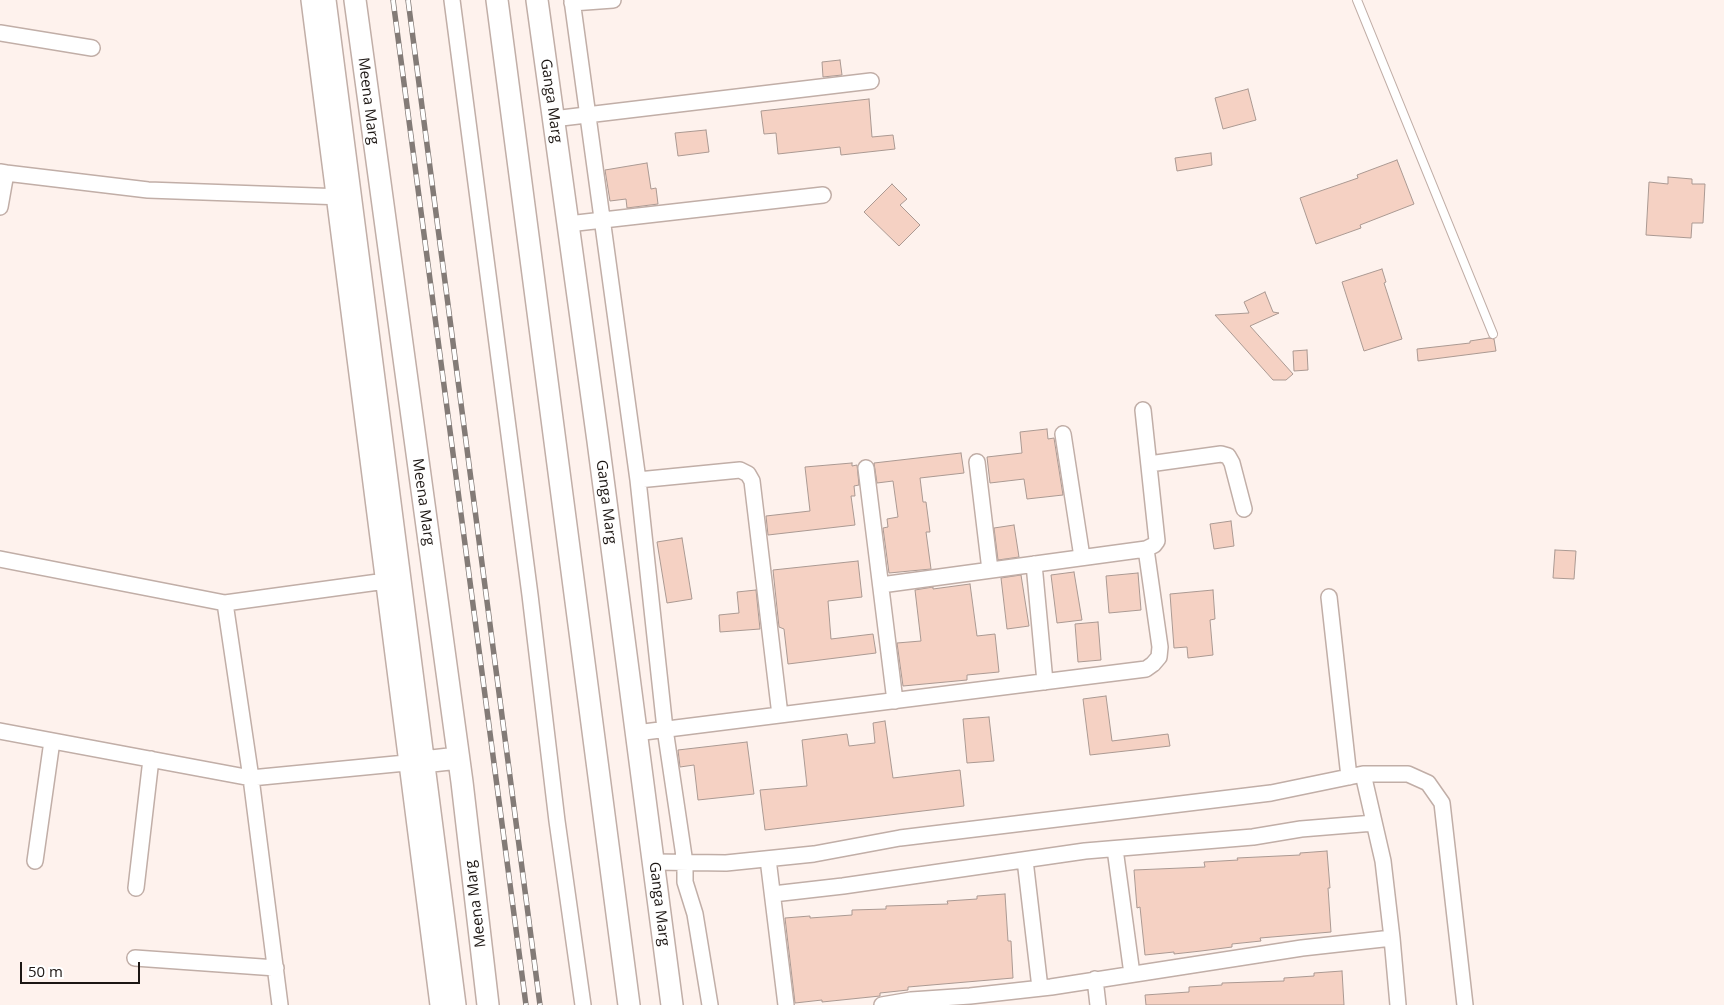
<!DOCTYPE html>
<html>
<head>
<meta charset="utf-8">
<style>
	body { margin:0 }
	#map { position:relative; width:1724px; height:1005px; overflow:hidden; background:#fef2ed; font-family:"Open Sans",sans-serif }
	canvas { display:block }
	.scale { position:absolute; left:20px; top:962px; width:120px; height:22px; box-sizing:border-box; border:2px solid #1c1613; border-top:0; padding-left:6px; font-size:15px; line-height:18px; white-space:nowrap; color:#1c1613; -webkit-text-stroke:4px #fff; paint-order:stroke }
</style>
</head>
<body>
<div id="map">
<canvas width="1724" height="1005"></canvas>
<div class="scale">50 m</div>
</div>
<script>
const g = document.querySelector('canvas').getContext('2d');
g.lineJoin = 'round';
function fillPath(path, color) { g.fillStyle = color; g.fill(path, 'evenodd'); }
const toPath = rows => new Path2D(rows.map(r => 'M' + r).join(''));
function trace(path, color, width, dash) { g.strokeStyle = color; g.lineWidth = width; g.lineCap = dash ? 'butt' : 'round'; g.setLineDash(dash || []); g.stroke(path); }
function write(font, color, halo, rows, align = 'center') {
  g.font = font + ' "Open Sans",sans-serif'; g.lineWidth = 4; g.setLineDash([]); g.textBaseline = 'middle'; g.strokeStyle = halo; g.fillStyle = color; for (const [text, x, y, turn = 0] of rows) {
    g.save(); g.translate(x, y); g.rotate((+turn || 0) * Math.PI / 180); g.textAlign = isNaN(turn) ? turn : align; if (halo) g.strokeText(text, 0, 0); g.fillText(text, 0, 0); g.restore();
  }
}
const building = toPath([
	[840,60,842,75,823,77,822,62,840,60],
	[1248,89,1256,120,1223,129,1215,98,1248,89],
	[869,99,872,137,893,135,895,149,841,155,840,147,778,154,776,133,764,134,761,111,869,99],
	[706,130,709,152,678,156,675,133,706,130],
	[1211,153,1212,165,1177,171,1175,158,1211,153],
	[1397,160,1414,204,1360,225,1361,228,1316,244,1300,198,1358,178,1357,175,1397,160],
	[647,163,651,189,656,188,658,204,627,208,626,199,610,201,605,170,647,163],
	[1668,177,1692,179,1692,184,1705,184,1703,223,1692,223,1691,238,1646,235,1649,182,1668,184,1668,177],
	[892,184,907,199,900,205,920,225,899,246,864,212,892,184],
	[1382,269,1386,282,1384,283,1402,339,1364,351,1342,282,1382,269],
	[1265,292,1273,312,1279,313,1250,326,1293,374,1286,380,1273,380,1215,315,1249,313,1244,302,1265,292],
	[1489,338,1494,339,1496,351,1418,361,1417,349,1470,343,1470,341,1489,338],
	[1307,350,1308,370,1294,371,1293,351,1307,350],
	[1047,429,1048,439,1054,438,1063,495,1027,499,1024,479,990,483,987,457,1022,453,1020,432,1047,429],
	[961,453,964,473,920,478,923,502,926,502,930,532,926,532,931,569,889,573,883,528,888,527,887,519,898,517,893,481,877,483,874,463,961,453],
	[852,463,852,466,857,465,859,485,854,486,855,496,851,496,855,525,768,535,766,516,810,511,805,467,852,463],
	[1231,521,1234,546,1214,549,1210,524,1231,521],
	[1014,525,1019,557,998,560,994,528,1014,525],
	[682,538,692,599,667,603,657,542,682,538],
	[1555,550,1576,551,1574,579,1553,578,1555,550],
	[858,561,862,597,828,601,831,639,873,634,876,653,788,664,784,629,779,627,773,570,858,561],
	[1074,572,1082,620,1057,623,1051,575,1074,572],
	[1138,573,1141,610,1109,613,1106,576,1138,573],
	[1021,575,1029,626,1007,629,1001,578,1021,575],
	[970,584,977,636,995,634,999,672,967,675,967,680,903,686,897,643,921,641,915,590,933,587,933,589,970,584],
	[756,590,760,629,720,632,719,615,739,613,737,592,756,590],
	[1213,590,1215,619,1210,620,1213,655,1188,658,1187,647,1174,648,1170,594,1213,590],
	[1098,622,1101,660,1078,662,1075,624,1098,622],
	[1106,696,1112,741,1168,734,1170,746,1090,755,1083,699,1106,696],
	[989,717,994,761,967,763,963,719,989,717],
	[885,721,893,778,960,770,964,806,765,830,760,790,807,786,802,740,847,734,849,746,875,743,873,723,885,721],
	[747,742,754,794,698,800,694,765,680,767,678,750,747,742],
	[1327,851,1330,888,1328,888,1331,932,1260,938,1261,941,1232,944,1232,947,1201,951,1174,954,1174,952,1145,955,1140,907,1137,908,1134,870,1205,867,1204,862,1238,860,1237,858,1300,855,1300,853,1327,851],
	[1005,894,1008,941,1011,941,1013,978,908,987,908,990,880,993,880,996,822,1002,822,1000,795,1003,785,918,810,916,810,918,852,915,852,910,886,909,886,906,948,904,947,901,977,899,977,896,1005,894],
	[1342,971,1344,1005,1146,1005,1145,995,1189,992,1189,987,1222,985,1222,983,1284,981,1284,978,1314,976,1314,973,1342,971]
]);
const lane = toPath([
	[1357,0,1493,334]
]);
const street = toPath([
	[309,0,438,1005],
	[452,0,530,595,557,821,583,1005],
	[572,0,638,480,665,729,685,863,685,882,695,914,710,1005],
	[572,3,613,0],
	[0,33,92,48],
	[553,119,871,81],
	[0,172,6,173,0,207],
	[6,173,148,190,343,197],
	[568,224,823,195],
	[1063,434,1082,557],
	[977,462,990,570],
	[1149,464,1221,454,1228,456,1232,463,1244,509],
	[866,468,895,701],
	[638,480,740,470,748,474,752,481,780,715],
	[0,559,225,603,393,580],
	[1034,564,1045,682],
	[881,585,1146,549],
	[1329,597,1349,777],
	[225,603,251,778,280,1005],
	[0,731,251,778,416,762],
	[636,733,1146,669,1153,664,1159,657,1160,647,1146,549,1154,545,1157,541,1143,410],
	[1363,774,1383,861,1392,938,1398,1005],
	[1115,849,1132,974],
	[768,859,786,1005],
	[1025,860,1040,988],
	[35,861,52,741],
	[653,862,726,863,814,854,900,838,1271,793,1363,774,1408,774,1428,783,1442,803,1465,1005],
	[136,888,151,759],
	[773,894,843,886,1085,851,1253,837,1301,829,1374,823],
	[135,958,276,968],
	[1095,979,1098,1005],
	[882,1005,911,1000,970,996,1051,987,1302,948,1392,938]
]);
const secondary = toPath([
	[325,0,455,1005],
	[355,0,462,782,488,1005],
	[497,0,629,1005],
	[537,0,598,441,672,1005],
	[423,762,458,758]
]);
const rail = toPath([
	[393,0,526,1005],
	[408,0,540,1005]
]);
const streetNames = [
	["Meena Marg",368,101,83],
	["Ganga Marg",551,101,82],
	["Meena Marg",423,502,82],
	["Ganga Marg",606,502,83],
	["Meena Marg",476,904,-97],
	["Ganga Marg",659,904,83]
];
fillPath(building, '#f5d1c3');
trace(building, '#ab9992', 1);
trace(lane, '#c1aea7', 10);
trace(street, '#c1aea7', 18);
trace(secondary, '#c1aea7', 24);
trace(lane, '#fff', 8);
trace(street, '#fff', 15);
trace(secondary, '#fff', 21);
trace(rail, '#837b77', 5.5);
trace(rail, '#fff', 4, [11]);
write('15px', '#1c1613', '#fff', streetNames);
</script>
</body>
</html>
